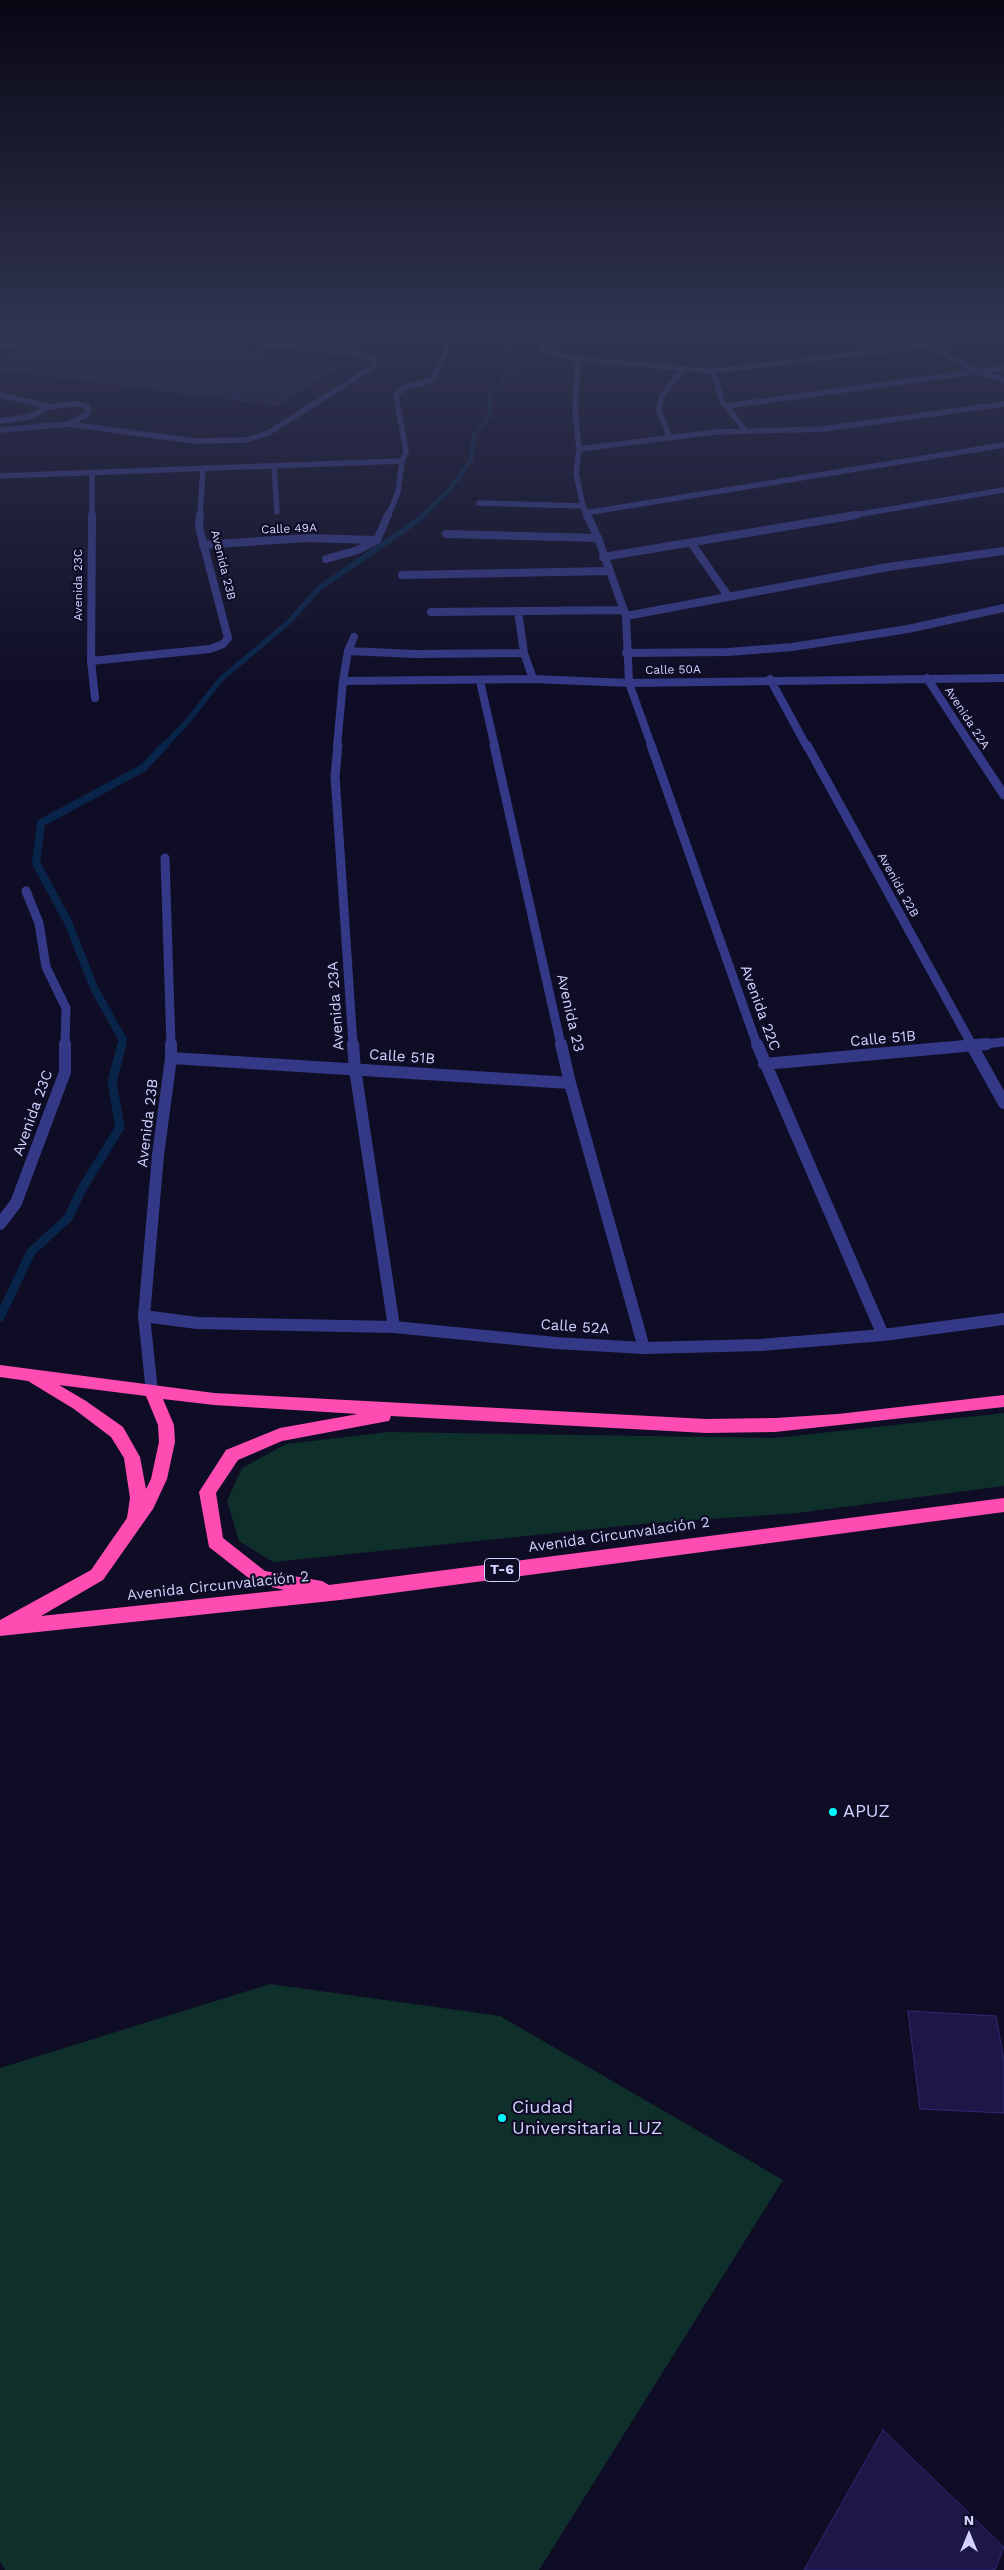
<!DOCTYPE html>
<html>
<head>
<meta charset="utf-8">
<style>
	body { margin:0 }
	#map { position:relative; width:1004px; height:2570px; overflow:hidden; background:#0f0d25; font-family:"Work Sans",sans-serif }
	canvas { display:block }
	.north { position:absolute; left:944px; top:2510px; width:50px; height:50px; -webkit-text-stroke:4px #0f0d25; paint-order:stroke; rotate:0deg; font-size:14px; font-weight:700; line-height:20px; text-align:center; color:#d2d1ff }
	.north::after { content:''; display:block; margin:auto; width:18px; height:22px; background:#d2d1ff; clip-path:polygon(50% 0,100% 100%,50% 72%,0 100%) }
</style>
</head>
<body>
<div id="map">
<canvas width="1004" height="2570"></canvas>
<div class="north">N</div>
</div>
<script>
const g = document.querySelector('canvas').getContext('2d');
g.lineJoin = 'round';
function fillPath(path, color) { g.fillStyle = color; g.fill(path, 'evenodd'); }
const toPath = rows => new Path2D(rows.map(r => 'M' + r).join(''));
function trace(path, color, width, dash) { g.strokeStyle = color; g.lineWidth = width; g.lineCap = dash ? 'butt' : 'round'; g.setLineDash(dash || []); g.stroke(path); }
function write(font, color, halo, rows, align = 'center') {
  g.font = font + ' "Work Sans",sans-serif'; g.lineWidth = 4.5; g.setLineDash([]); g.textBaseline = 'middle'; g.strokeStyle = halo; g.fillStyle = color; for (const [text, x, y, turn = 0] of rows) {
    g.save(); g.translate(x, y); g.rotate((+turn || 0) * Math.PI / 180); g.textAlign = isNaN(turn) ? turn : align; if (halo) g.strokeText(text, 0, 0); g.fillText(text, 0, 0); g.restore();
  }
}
const green = toPath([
	[1004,1413,1004,1486,798,1513,652,1523,273,1562,239,1541,227,1501,242,1468,286,1444,388,1432,775,1438],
	[270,1984,500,2016,783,2180,539,2570,5,2570,0,2561,0,2068]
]);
const streamFar3 = toPath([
	[422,516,450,489,471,460,474,435,490,415,490,395,514,370,507,351,508,337]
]);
const streamFar2 = toPath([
	[163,747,187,722,221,679,290,621,319,588,413,524,423,515]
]);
const streamFar1 = toPath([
	[122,1045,123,1040,94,988,68,922,36,863,41,823,143,768,165,745]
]);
const stream = toPath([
	[0,1317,31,1252,68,1218,82,1189,120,1127,112,1082,122,1044]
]);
const building = toPath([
	[45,337,164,337,241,346,233,350,343,364,278,405,0,369,0,359,45,337],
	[908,2011,996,2016,1004,2061,1004,2113,920,2109,908,2011],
	[883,2430,1004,2547,995,2570,804,2570,883,2430]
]);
const lane = toPath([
	[29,340,36,337],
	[0,346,22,343],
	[0,395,50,407],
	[0,421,28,417,50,407,62,405,79,404,88,407,89,410,87,414,69,424,0,430],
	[69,424,194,441,246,440,268,433,373,367,375,363,373,359,360,354,252,342,245,337]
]);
const streetFar3 = toPath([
	[544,337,542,342,545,351,578,359,575,411,579,449,576,474,583,506,588,516],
	[915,337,977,372,1004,380],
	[629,342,682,342,745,337],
	[578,359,713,371,996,337],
	[713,371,722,401,745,430],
	[727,406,1004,368],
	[670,438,659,411,661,397,683,368],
	[579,449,715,432,824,429,1004,404],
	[274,466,277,512],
	[0,476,402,461,406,452,396,395,404,388,433,380,446,351,448,337],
	[479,503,583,506],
	[585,513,1004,445],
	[92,516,92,473],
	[200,516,203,469],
	[388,516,398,492,402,461],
	[849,516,1004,490]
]);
const streetFar2 = toPath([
	[92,515,91,661,95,698],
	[587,515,598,538,626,616,629,683,652,747],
	[446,534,598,538],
	[692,544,728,596],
	[203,545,306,538,377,540],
	[603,557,856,515],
	[326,559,358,550,377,540,388,515],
	[402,575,610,571],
	[518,611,524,653,533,679],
	[431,612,623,610],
	[626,616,888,567,1004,551],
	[348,651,416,654,524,653],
	[626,653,727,652,792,647,908,629,1004,608],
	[91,661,210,649,223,644,228,638,199,527,200,515],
	[927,678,972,747],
	[770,679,807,747],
	[343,681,533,679,629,683,1004,678],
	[480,681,495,747],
	[337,747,343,681,348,651,354,637]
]);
const streetFar1 = toPath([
	[338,745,335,776,353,1045],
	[494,745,561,1045],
	[651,745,757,1045],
	[807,745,972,1045],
	[971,745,1004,795],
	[165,858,171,1045],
	[26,891,39,923,46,967,66,1008,65,1045],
	[974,1045,1004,1042]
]);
const street = toPath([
	[353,1044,355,1069,394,1327],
	[561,1044,570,1083,644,1348],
	[757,1044,883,1335],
	[971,1044,1004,1103],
	[171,1058,570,1083],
	[764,1064,987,1044],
	[0,1224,16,1203,65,1072,65,1044],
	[144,1316,197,1323,394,1327,556,1343,644,1348,760,1345,883,1335,1004,1319],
	[152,1392,144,1316,158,1155,171,1058,171,1044]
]);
const highway = toPath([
	[0,1365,214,1393,706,1419,775,1418,838,1414,1004,1395,1004,1407,775,1432,706,1433,391,1416,389,1421,383,1422,282,1441,238,1460,216,1493,223,1538,265,1571,322,1581,329,1585,1004,1498,1004,1512,340,1600,0,1636,0,1620,91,1570,127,1518,130,1498,124,1458,111,1437,74,1409,28,1381,0,1377,0,1365],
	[59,1385,146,1396,158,1425,159,1442,151,1479,146,1489,140,1457,123,1427,86,1401,59,1385],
	[163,1399,214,1405,358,1414,280,1428,226,1450,199,1492,209,1547,255,1583,284,1590,41,1616,103,1580,153,1509,167,1479,175,1442,174,1425,163,1399]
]);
const markers = [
	[833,1812,5,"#00f9fc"],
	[502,2118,5,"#00f9fc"]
];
const farStreetnames = [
	["Calle 49A",289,529,-2],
	["Avenida 23B",223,565,76],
	["Avenida 23C",78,585,-90],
	["Calle 50A",673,670,-1],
	["Avenida 22A",967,718,57],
	["Avenida 22B",898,885,61]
];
const shields = [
	[502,1570,35]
];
const shieldNames = [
	["T-6",502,1570]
];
const streetNames = [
	["Avenida 23A",336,1006,-94],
	["Avenida 22C",760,1008,70],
	["Avenida 23",570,1013,77],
	["Calle 51B",883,1039,-5],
	["Calle 51B",402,1057,4],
	["Avenida 23C",33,1113,-70],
	["Avenida 23B",148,1123,-83],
	["Calle 52A",575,1327,4],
	["Avenida Circunvalación 2",619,1535,-8],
	["Avenida Circunvalación 2",218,1586,-6]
];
const nearPoinames = [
	["APUZ",843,1812],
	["Ciudad",512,2108],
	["Universitaria LUZ",512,2129]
];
fillPath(green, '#0f2f2b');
trace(streamFar3, '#082549', 4.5);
trace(streamFar2, '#082549', 5.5);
trace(streamFar1, '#082549', 8);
trace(stream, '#082549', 9);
fillPath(building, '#1d1747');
trace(building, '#302875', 1);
trace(lane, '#343987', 5.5);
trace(streetFar3, '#343987', 5.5);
trace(streetFar2, '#343987', 8);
trace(streetFar1, '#343987', 9);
trace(street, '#343987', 12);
fillPath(highway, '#ff4cb2');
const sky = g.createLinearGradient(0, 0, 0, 696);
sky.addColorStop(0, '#080714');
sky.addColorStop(0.48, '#313551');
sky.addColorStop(1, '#31355100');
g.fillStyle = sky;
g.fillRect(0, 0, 1004, 696);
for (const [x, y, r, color] of markers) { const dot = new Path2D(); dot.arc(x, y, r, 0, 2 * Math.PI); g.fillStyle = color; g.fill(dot); trace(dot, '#0f0d25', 2); }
write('12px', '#d2d1ff', '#0f0d25', farStreetnames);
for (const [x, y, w] of shields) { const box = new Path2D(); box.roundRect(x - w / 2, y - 11.5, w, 23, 4); g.fillStyle = '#0f0d25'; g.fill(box); trace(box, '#d2d1ff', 1); }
write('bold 14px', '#d2d1ff', null, shieldNames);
write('15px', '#d2d1ff', '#0f0d25', streetNames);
write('18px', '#d2d1ff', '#0f0d25', nearPoinames, 'left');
</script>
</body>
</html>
